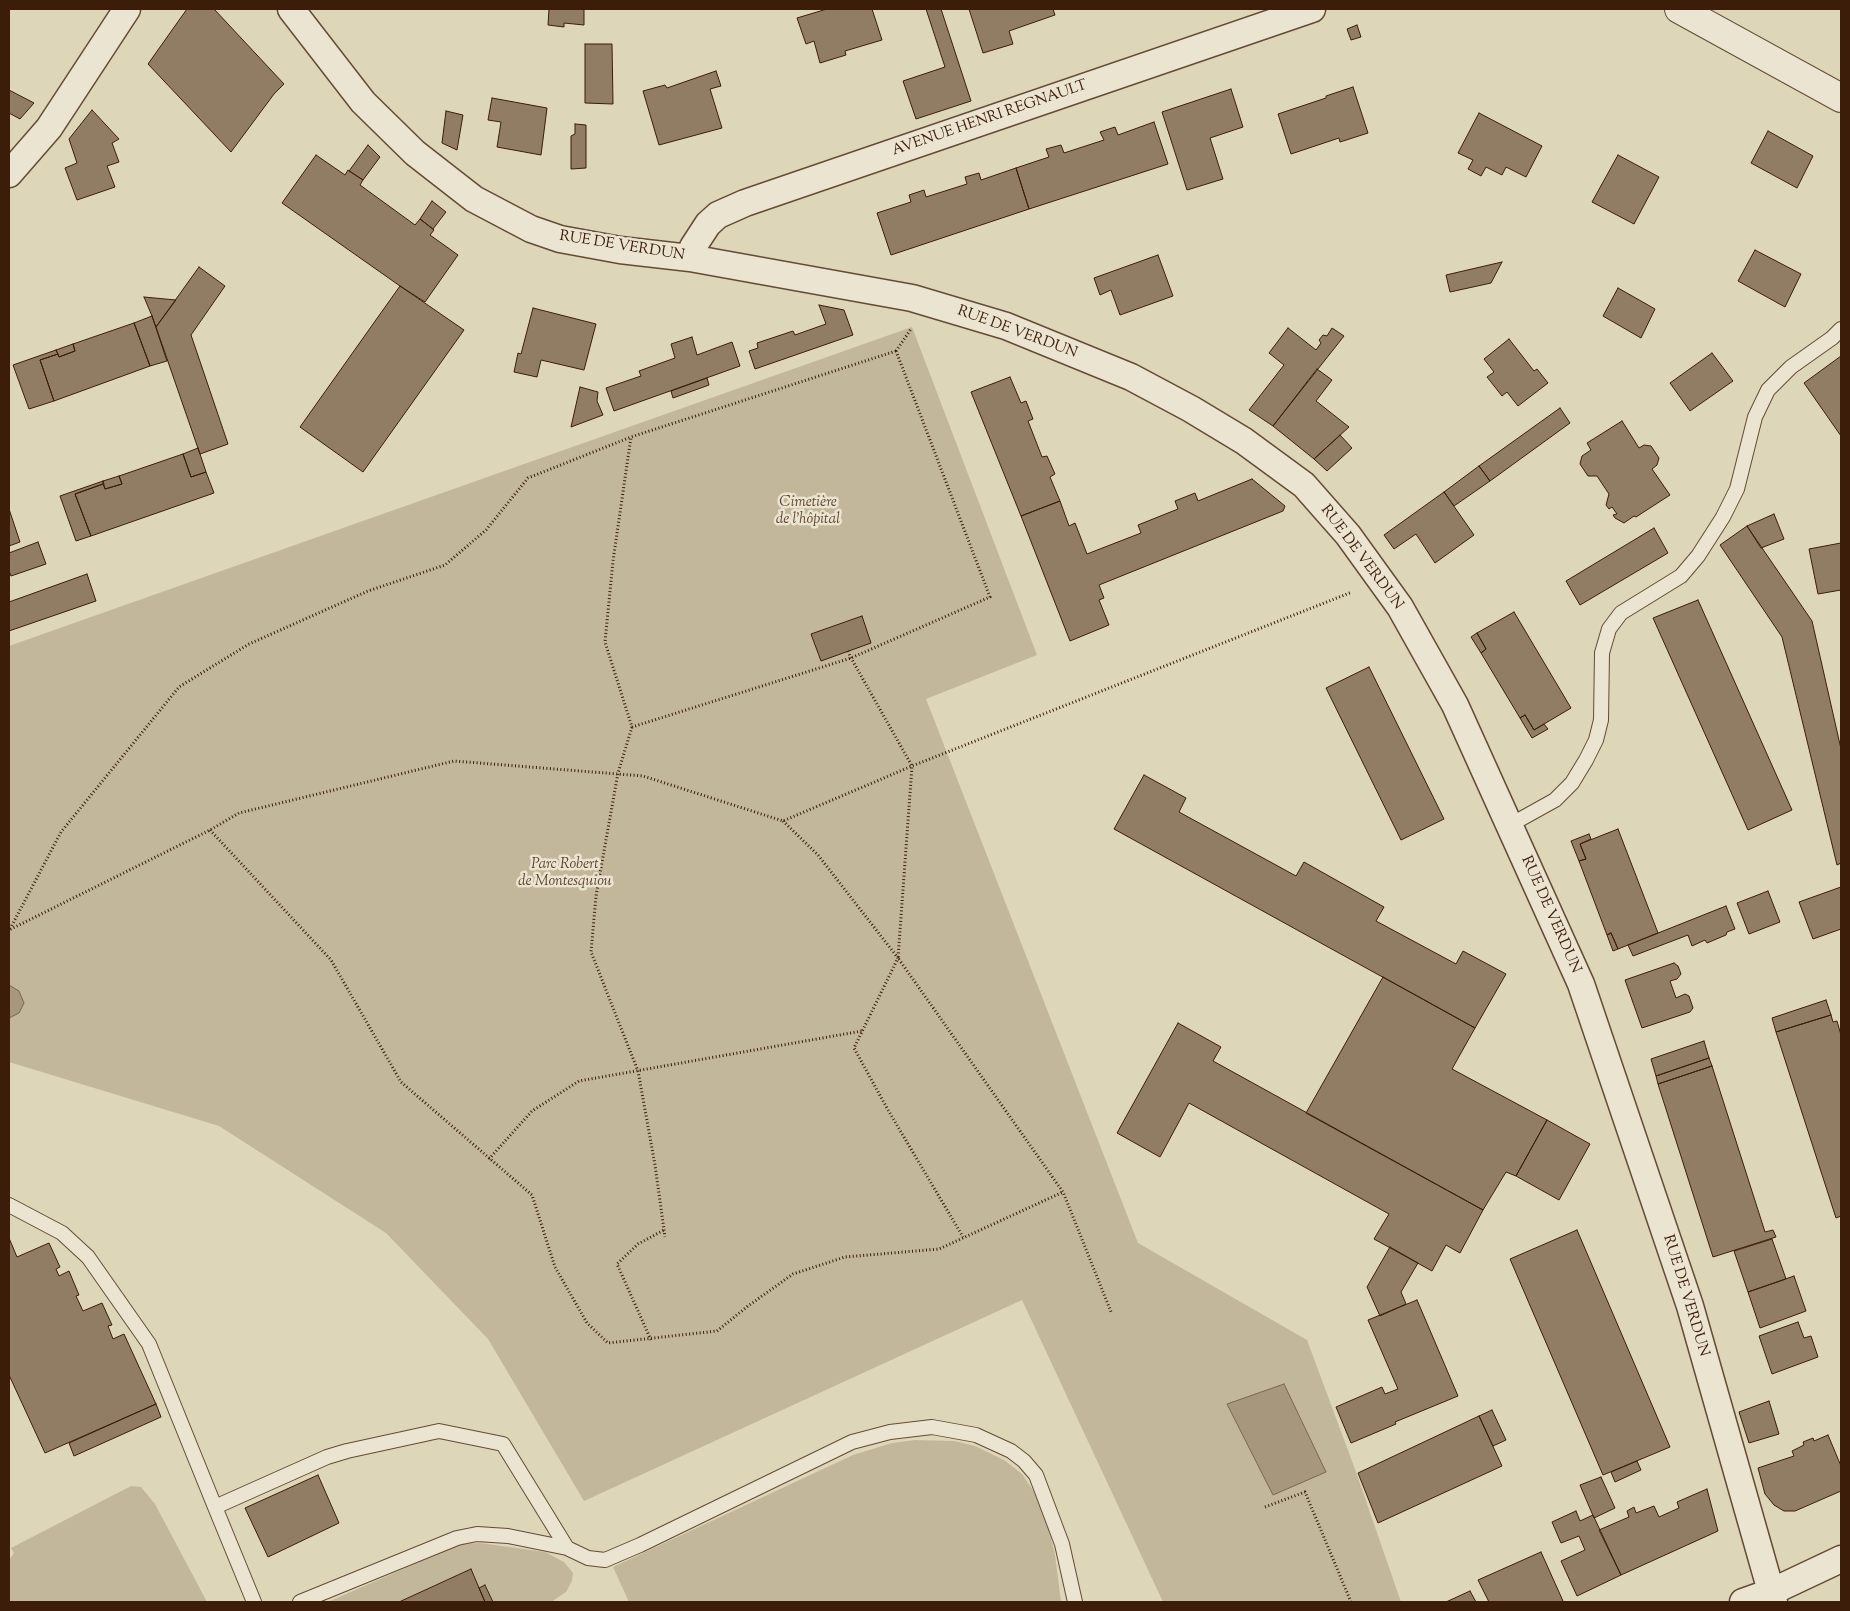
<!DOCTYPE html>
<html>
<head>
<meta charset="utf-8">
<style>
	body { margin:0 }
	#map { position:relative; width:1850px; height:1611px; overflow:hidden; background:#ded6b8; font-family:"Sorts Mill Goudy",serif }
	canvas { display:block }
	.frame { position:absolute; inset:0; border:10px solid #3c1d09; pointer-events:none }
</style>
</head>
<body>
<div id="map">
<canvas width="1850" height="1611"></canvas>
<div class="frame"></div>
</div>
<script>
const g = document.querySelector('canvas').getContext('2d');
g.lineJoin = 'round';
function fillPath(path, color) { g.fillStyle = color; g.fill(path, 'evenodd'); }
const toPath = rows => new Path2D(rows.map(r => 'M' + r).join(''));
function trace(path, color, width, dash) { g.strokeStyle = color; g.lineWidth = width; g.lineCap = dash ? 'butt' : 'round'; g.setLineDash(dash || []); g.stroke(path); }
function write(font, color, halo, rows, align = 'center') {
  g.font = font + ' "Sorts Mill Goudy",serif'; g.lineWidth = 5; g.setLineDash([]); g.textBaseline = 'middle'; g.strokeStyle = halo; g.fillStyle = color; for (const [text, x, y, turn = 0] of rows) {
    g.save(); g.translate(x, y); g.rotate((+turn || 0) * Math.PI / 180); g.textAlign = isNaN(turn) ? turn : align; if (halo) g.strokeText(text, 0, 0); g.fillText(text, 0, 0); g.restore();
  }
}
const green = toPath([
	[912,327,1037,655,926,699,1138,1243,1307,1340,1356,1472,1401,1602,1163,1602,1022,1300,584,1501,488,1339,386,1233,219,1126,9,1062,9,646],
	[915,1440,954,1441,975,1446,1004,1460,1022,1474,1036,1495,1047,1521,1055,1555,1061,1602,629,1602,613,1567,853,1455,892,1443],
	[131,1486,141,1487,155,1504,207,1602,9,1602,9,1560,14,1553,11,1548],
	[480,1543,545,1552,564,1562,573,1573,572,1581,566,1592,551,1602,493,1602,486,1585,479,1588,471,1569,399,1602,328,1602,460,1544]
]);
const water = toPath([
	[9,985,19,991,24,1003,19,1013,9,1018,9,985],
	[1284,1384,1326,1472,1273,1495,1227,1404,1284,1384]
]);
const building = toPath([
	[187,9,214,9,284,84,274,94,231,152,148,64,187,9],
	[549,9,584,9,584,25,564,23,564,27,548,25,549,9],
	[827,9,872,9,882,40,845,51,846,55,820,63,814,41,806,44,797,18,827,9],
	[926,9,941,9,971,101,916,119,903,81,945,67,926,9],
	[969,9,1053,9,1055,15,1009,31,1013,44,983,53,969,9],
	[1357,25,1361,37,1351,40,1347,29,1357,25],
	[585,44,612,44,613,104,585,103,585,44],
	[716,71,721,86,710,89,722,128,659,145,643,91,665,85,667,88,716,71],
	[1353,87,1368,133,1340,142,1339,138,1291,154,1278,114,1326,98,1326,96,1353,87],
	[1231,89,1243,127,1210,138,1223,179,1187,190,1162,112,1231,89],
	[9,90,34,103,20,119,9,113,9,90],
	[492,98,547,108,541,155,497,147,501,122,488,120,492,98],
	[92,110,119,139,112,143,119,162,107,166,115,187,77,200,65,168,77,163,69,139,92,110],
	[446,111,463,115,457,150,442,143,446,111],
	[1479,113,1542,146,1526,177,1506,167,1502,175,1486,167,1481,176,1468,169,1473,160,1458,153,1479,113],
	[1154,122,1168,164,1029,209,1016,168,1049,157,1046,149,1061,145,1064,153,1104,140,1100,132,1115,127,1118,135,1154,122],
	[575,124,586,125,586,168,571,169,571,136,575,134,575,124],
	[1768,131,1813,156,1797,188,1751,163,1768,131],
	[368,145,380,157,363,180,349,171,368,145],
	[316,155,345,175,348,170,363,180,360,185,415,225,420,219,434,230,430,235,458,255,425,302,400,286,282,203,316,155],
	[1618,155,1659,177,1634,224,1592,202,1618,155],
	[1016,168,1029,209,891,255,877,213,911,202,909,195,924,190,926,197,967,184,965,177,979,173,981,180,1016,168],
	[432,201,446,212,433,229,420,219,432,201],
	[1755,250,1801,274,1785,307,1738,281,1755,250],
	[1158,255,1173,296,1120,315,1111,290,1100,295,1094,278,1158,255],
	[1502,262,1491,283,1450,292,1446,275,1502,262],
	[199,267,225,286,191,335,228,444,200,454,156,327,199,267],
	[400,286,464,330,363,472,300,427,400,286],
	[1618,288,1655,309,1641,338,1603,316,1618,288],
	[144,297,176,300,156,327,152,316,144,297],
	[819,305,844,310,853,335,755,369,749,351,758,348,757,343,793,331,795,335,826,324,819,305],
	[533,308,596,324,584,370,541,360,537,377,514,372,518,353,521,354,533,308],
	[152,316,167,361,150,366,134,323,152,316],
	[134,323,150,366,54,401,40,360,58,354,59,357,75,351,73,344,134,323],
	[1288,328,1316,350,1321,343,1319,340,1323,335,1327,336,1332,328,1344,336,1273,426,1249,410,1284,365,1269,353,1288,328],
	[692,337,697,355,732,342,740,366,614,411,606,388,641,376,639,371,675,358,671,344,692,337],
	[1509,339,1534,371,1537,369,1548,383,1518,406,1507,392,1502,396,1487,377,1494,372,1484,359,1509,339],
	[73,344,75,351,59,357,56,350,73,344],
	[56,350,58,354,40,360,54,401,29,409,13,365,56,350],
	[1712,353,1733,381,1690,411,1670,383,1712,353],
	[1841,356,1841,436,1804,383,1841,356],
	[1317,369,1332,380,1316,401,1349,427,1314,459,1273,426,1317,369],
	[1010,377,1021,403,1026,401,1033,419,1028,421,1042,457,1047,456,1055,474,1050,477,1060,501,1021,516,971,392,1010,377],
	[707,378,709,385,673,398,671,391,707,378],
	[580,387,598,392,597,401,603,415,571,427,580,387],
	[1560,408,1570,423,1490,481,1479,466,1560,408],
	[1622,421,1639,448,1644,445,1651,446,1659,458,1657,465,1652,469,1670,495,1636,517,1634,516,1624,523,1615,518,1613,515,1617,514,1612,507,1609,509,1606,505,1609,494,1597,476,1588,476,1580,464,1582,456,1591,450,1587,443,1622,421],
	[1340,435,1352,448,1327,471,1314,459,1340,435],
	[198,448,206,472,191,477,183,454,198,448],
	[183,454,191,477,206,472,214,493,91,536,75,494,103,484,105,489,122,484,119,476,183,454],
	[1479,466,1490,481,1454,506,1444,492,1479,466],
	[119,476,122,484,105,489,103,481,119,476],
	[1252,479,1285,506,1283,511,1099,585,1104,598,1099,600,1109,625,1070,641,1021,516,1060,501,1069,526,1075,523,1087,554,1141,533,1138,525,1178,509,1175,501,1195,493,1198,501,1252,479],
	[103,481,103,484,75,494,91,536,76,541,60,496,103,481],
	[1444,492,1474,535,1435,563,1416,534,1394,549,1384,535,1444,492],
	[9,509,20,542,9,546,9,509],
	[1774,514,1784,539,1761,548,1747,526,1774,514],
	[1747,526,1812,621,1841,749,1841,863,1837,865,1782,637,1720,545,1747,526],
	[1654,528,1668,553,1580,605,1566,581,1654,528],
	[38,542,46,564,11,576,9,571,9,553,38,542],
	[1841,543,1841,590,1818,594,1809,549,1841,543],
	[87,574,96,601,9,631,9,602,87,574],
	[1698,600,1792,810,1748,830,1653,618,1698,600],
	[1514,612,1571,708,1534,730,1525,715,1520,718,1481,653,1486,649,1477,633,1514,612],
	[862,616,871,643,821,661,811,634,862,616],
	[1477,633,1486,649,1481,653,1471,637,1477,633],
	[1369,667,1444,819,1401,840,1326,688,1369,667],
	[1525,715,1534,730,1544,724,1548,729,1532,738,1520,718,1525,715],
	[1144,775,1186,798,1179,812,1296,876,1304,862,1384,907,1376,921,1456,964,1463,951,1506,974,1475,1028,1114,829,1144,775],
	[1618,829,1658,933,1618,949,1611,933,1607,935,1579,861,1586,859,1580,844,1618,829],
	[1589,834,1591,839,1580,844,1586,859,1579,861,1571,841,1589,834],
	[1841,887,1841,929,1813,939,1799,902,1841,887],
	[1768,891,1780,922,1749,934,1737,903,1768,891],
	[1726,906,1735,929,1727,932,1726,935,1707,943,1705,940,1692,946,1688,935,1633,956,1628,945,1726,906],
	[1611,933,1618,949,1613,951,1607,935,1611,933],
	[1674,963,1678,966,1681,974,1677,979,1670,981,1676,998,1685,994,1689,996,1693,1008,1690,1012,1642,1028,1625,980,1674,963],
	[1383,977,1475,1028,1452,1069,1547,1120,1516,1176,1506,1172,1483,1210,1306,1113,1383,977],
	[1826,1000,1831,1015,1776,1032,1772,1018,1826,1000],
	[1831,1015,1833,1022,1837,1021,1841,1035,1841,1216,1836,1218,1776,1032,1831,1015],
	[1178,1023,1221,1047,1213,1061,1483,1210,1460,1253,1446,1245,1432,1271,1374,1239,1389,1214,1189,1103,1160,1157,1117,1133,1178,1023],
	[1704,1041,1709,1058,1656,1076,1651,1059,1704,1041],
	[1709,1058,1712,1066,1658,1084,1656,1076,1709,1058],
	[1712,1066,1765,1232,1773,1230,1776,1237,1713,1257,1658,1084,1712,1066],
	[1547,1120,1590,1144,1559,1200,1516,1176,1547,1120],
	[1577,1230,1670,1447,1603,1475,1510,1259,1577,1230],
	[9,1238,17,1257,49,1243,60,1267,56,1269,59,1276,69,1271,79,1295,76,1296,83,1311,102,1303,112,1325,108,1326,113,1339,124,1334,156,1404,45,1453,9,1375,9,1238],
	[1772,1239,1786,1279,1748,1292,1734,1251,1772,1239],
	[1390,1247,1418,1263,1401,1292,1406,1304,1380,1316,1367,1287,1390,1247],
	[1794,1276,1806,1311,1760,1328,1748,1292,1794,1276],
	[1417,1300,1458,1396,1395,1422,1396,1424,1351,1443,1336,1407,1382,1387,1385,1394,1398,1389,1368,1320,1417,1300],
	[1798,1322,1804,1338,1811,1336,1818,1357,1772,1374,1759,1336,1798,1322],
	[1769,1401,1779,1434,1749,1443,1739,1412,1769,1401],
	[156,1404,161,1417,74,1456,69,1443,156,1404],
	[1492,1410,1506,1440,1493,1446,1479,1416,1492,1410],
	[1479,1416,1502,1466,1378,1523,1358,1473,1479,1416],
	[1828,1435,1841,1466,1841,1491,1795,1511,1784,1511,1774,1505,1765,1494,1758,1468,1794,1456,1792,1451,1804,1445,1803,1442,1813,1438,1814,1441,1828,1435],
	[1637,1461,1641,1470,1615,1482,1611,1472,1637,1461],
	[318,1475,339,1523,268,1557,245,1508,318,1475],
	[1601,1477,1615,1508,1594,1518,1580,1485,1601,1477],
	[1707,1489,1718,1531,1621,1575,1599,1530,1629,1517,1627,1511,1634,1507,1636,1513,1654,1506,1659,1517,1679,1508,1677,1502,1707,1489],
	[1576,1511,1580,1521,1593,1515,1621,1575,1577,1596,1561,1561,1585,1550,1579,1536,1561,1543,1552,1522,1576,1511],
	[1541,1552,1563,1601,1560,1602,1489,1602,1478,1580,1541,1552],
	[471,1569,485,1602,399,1602,471,1569],
	[485,1585,493,1602,485,1602,479,1588,485,1585],
	[1470,1591,1476,1602,1446,1602,1470,1591]
]);
const path = toPath([
	[896,351,990,597,851,658,632,727,605,642,613,561,631,437,896,351],
	[896,351,911,329],
	[848,651,851,658,912,766,898,958,1063,1192,1111,1312],
	[632,727,618,773,596,896,591,952,638,1071,655,1165,665,1237],
	[783,821,818,855,898,958,854,1048,888,1110,963,1237],
	[210,830,331,960,401,1082,532,1195,555,1267,587,1323,608,1343,717,1331,748,1306,793,1274,845,1257,939,1249,1063,1192],
	[9,928,9,930,210,830,239,813,454,761,643,776,783,821,912,766,1352,592],
	[10,929,61,832,179,687,249,644,368,591,445,565,486,530,528,478,631,437],
	[489,1159,532,1111,579,1081,862,1031],
	[651,1340,617,1264,638,1244,664,1230],
	[1265,1507,1305,1492,1351,1602]
]);
const service = toPath([
	[1510,825,1555,800,1572,783,1586,760,1596,740,1601,720,1602,653,1609,629,1621,613,1681,576,1698,556,1723,517,1737,489,1755,417,1768,390,1791,367,1832,338,1841,329],
	[9,1205,62,1233,88,1257,149,1344,215,1507],
	[254,1602,215,1507,327,1457,347,1451,439,1431,503,1444,567,1548],
	[300,1602,457,1538,477,1534,508,1536,567,1548,588,1558,605,1560,640,1545,852,1442,890,1432,932,1427,976,1435,1011,1451,1024,1461,1036,1475,1062,1544,1075,1602]
]);
const minor = toPath([
	[291,9,363,102,415,153,474,199,531,229,560,239,620,250,690,258,912,298,1006,326,1131,377,1191,409,1244,441,1304,485,1348,535,1400,607,1455,705,1581,984,1690,1306,1774,1602],
	[9,174,49,128,127,9],
	[690,258,693,247,708,224,718,215,745,203,1312,9],
	[1743,1602,1771,1592,1841,1559]
]);
const tertiary = toPath([
	[1679,9,1841,98]
]);
const streetNames = [
	["AVENUE HENRI REGNAULT",990,119,-19],
	["RUE DE VERDUN",622,247,9],
	["RUE DE VERDUN",1017,333,20],
	["RUE DE VERDUN",1361,558,53],
	["RUE DE VERDUN",1550,915,66],
	["RUE DE VERDUN",1685,1296,73]
];
const parkNames = [
	["Cimetière",808,503],
	["de l'hôpital",808,520],
	["Parc Robert",565,865],
	["de Montesquiou",565,882]
];
fillPath(green, '#c2b79a');
fillPath(water, '#a7977c');
trace(water, '#7c664e', 1);
fillPath(building, '#907d64');
trace(building, '#3c1d09', 1);
trace(service, '#644b35', 16);
trace(minor, '#644b35', 29);
trace(tertiary, '#644b35', 30);
trace(path, '#3c1d09', 3, [1, 2.5]);
trace(service, '#eae4d1', 14);
trace(minor, '#eae4d1', 26);
trace(tertiary, '#eae4d1', 28);
write('15px', '#3c1d09', '#eae4d1', streetNames);
write('italic 15px', '#5e442d', '#eae4d1', parkNames);
</script>
</body>
</html>
